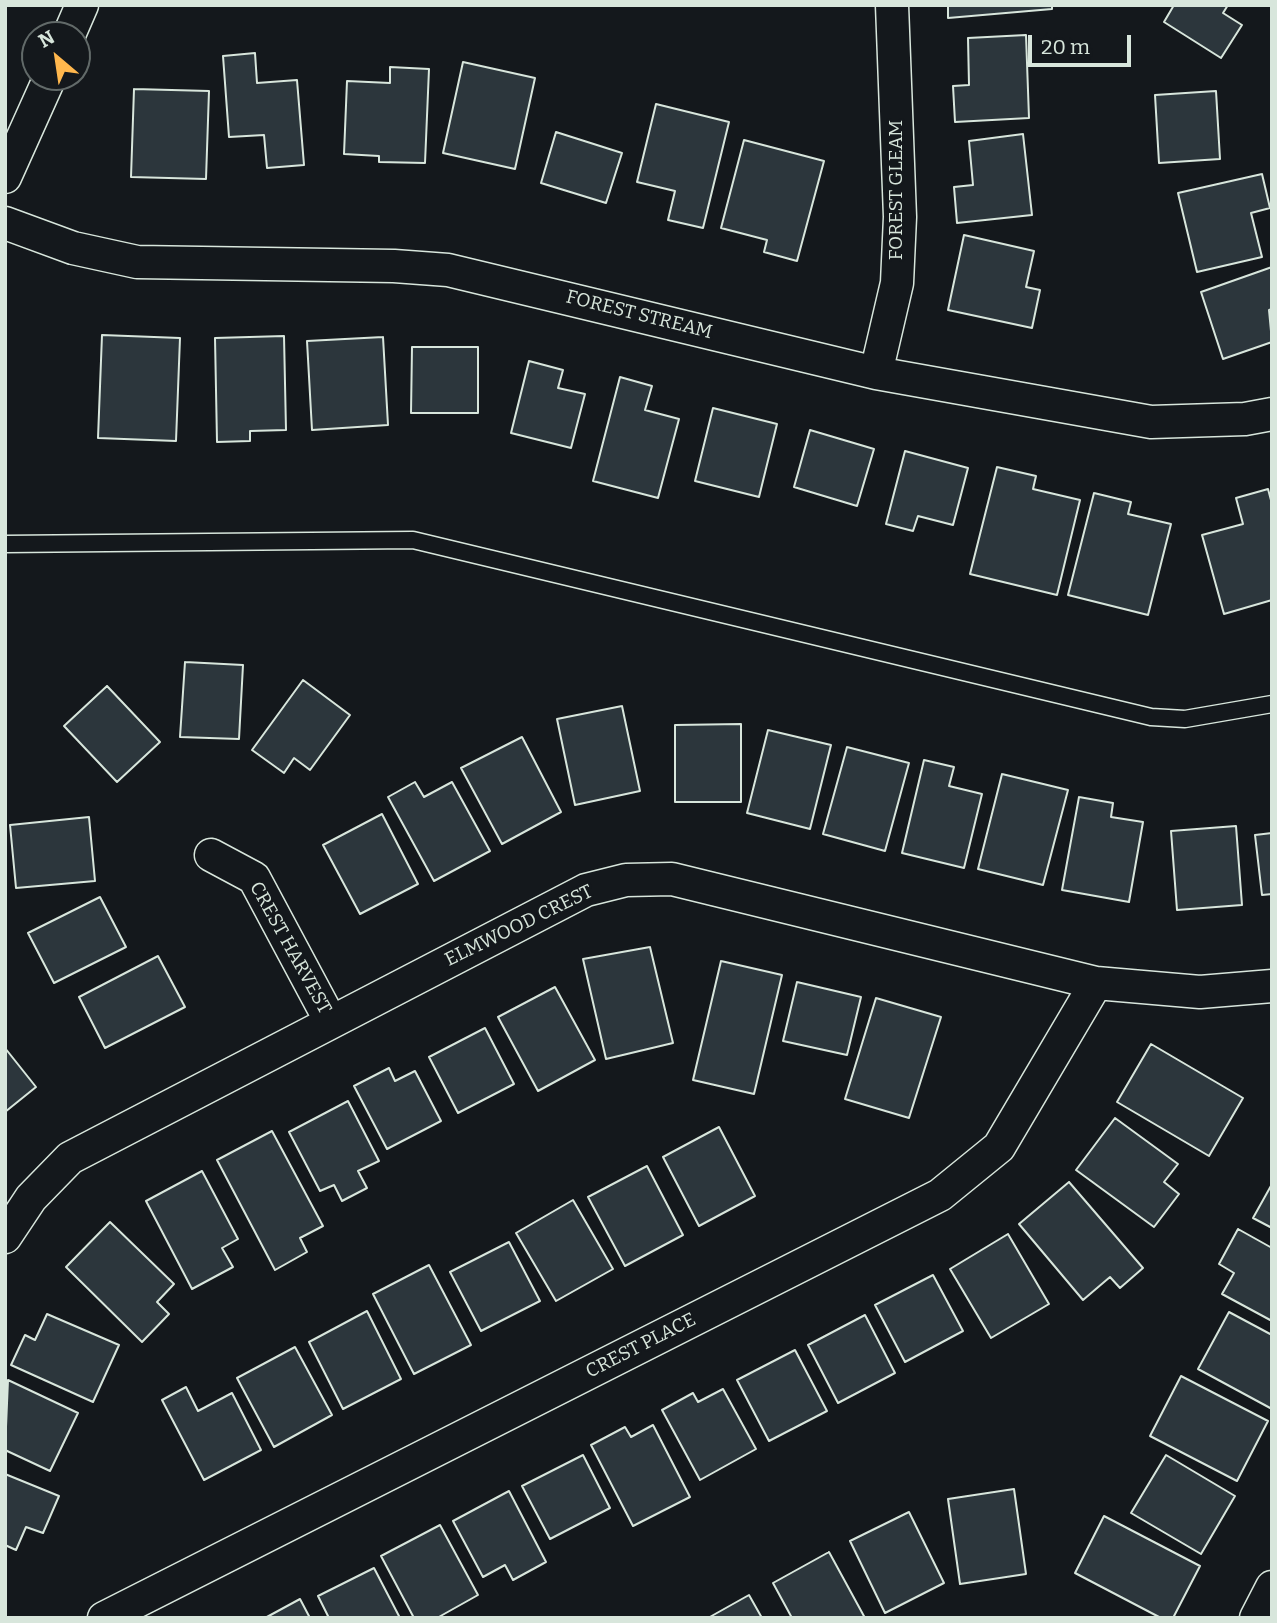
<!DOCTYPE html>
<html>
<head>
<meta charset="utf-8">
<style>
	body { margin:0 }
	#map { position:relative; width:1277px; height:1623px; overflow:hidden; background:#14181c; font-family:Bitter,serif }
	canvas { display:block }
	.frame { position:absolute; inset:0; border:7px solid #d8e6dc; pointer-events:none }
	.north { position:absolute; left:21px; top:21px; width:70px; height:70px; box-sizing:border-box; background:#14181c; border:2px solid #626a69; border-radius:50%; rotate:331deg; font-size:19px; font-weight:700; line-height:28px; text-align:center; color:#d8e6dc }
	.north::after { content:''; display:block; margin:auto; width:24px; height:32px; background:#ffb74d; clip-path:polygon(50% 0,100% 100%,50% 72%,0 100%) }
	.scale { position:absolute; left:1028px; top:35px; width:103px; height:32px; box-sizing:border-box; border:4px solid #d8e6dc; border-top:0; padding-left:9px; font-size:21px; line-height:24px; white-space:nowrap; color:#d8e6dc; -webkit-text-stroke:5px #14181c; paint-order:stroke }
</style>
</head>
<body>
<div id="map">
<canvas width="1277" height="1623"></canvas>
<div class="frame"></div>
<div class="north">N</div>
<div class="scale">20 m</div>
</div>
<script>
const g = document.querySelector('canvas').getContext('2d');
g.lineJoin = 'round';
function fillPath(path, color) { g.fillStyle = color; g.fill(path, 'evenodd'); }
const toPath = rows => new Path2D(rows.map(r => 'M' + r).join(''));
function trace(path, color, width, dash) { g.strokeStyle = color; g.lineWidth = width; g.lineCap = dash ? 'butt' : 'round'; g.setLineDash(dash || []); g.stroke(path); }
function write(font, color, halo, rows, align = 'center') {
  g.font = font + ' Bitter,serif'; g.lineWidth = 5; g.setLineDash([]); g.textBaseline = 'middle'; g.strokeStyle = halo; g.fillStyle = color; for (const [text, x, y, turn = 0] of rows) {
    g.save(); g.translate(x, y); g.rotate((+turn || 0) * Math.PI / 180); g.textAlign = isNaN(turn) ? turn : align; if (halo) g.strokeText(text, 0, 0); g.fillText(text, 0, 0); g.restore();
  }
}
const building = toPath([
	[948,5,1052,5,1052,9,948,18,948,5],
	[1174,5,1228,5,1223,13,1242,25,1221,58,1164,22,1174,5],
	[1026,35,1029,118,955,122,953,86,969,85,968,38,1026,35],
	[255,53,257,83,297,80,304,165,267,168,264,135,229,137,223,56,255,53],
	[463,62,535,78,515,169,443,153,463,62],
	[390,67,429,69,425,163,379,162,379,156,344,154,347,81,390,83,390,67],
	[134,89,209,91,206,179,131,177,134,89],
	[1216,91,1220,159,1159,163,1155,95,1216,91],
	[656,104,729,122,703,228,668,220,675,191,637,182,656,104],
	[556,132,622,153,606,203,541,183,556,132],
	[1023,134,1032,215,957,223,954,187,973,185,969,141,1023,134],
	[744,140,824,161,797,261,764,252,767,240,721,228,744,140],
	[1262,174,1270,208,1251,213,1262,257,1197,272,1178,193,1262,174],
	[964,235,1034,251,1026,287,1040,290,1032,328,948,310,964,235],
	[1272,267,1272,309,1269,310,1272,342,1223,359,1201,292,1272,267],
	[102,335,180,338,176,441,98,438,102,335],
	[284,336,286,430,250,431,250,441,217,442,215,338,284,336],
	[383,337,388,425,312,430,307,341,383,337],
	[412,347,478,347,478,413,411,413,412,347],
	[529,361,563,370,558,388,585,394,571,448,511,433,529,361],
	[620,377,652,386,645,410,679,419,658,498,593,481,620,377],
	[713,408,777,424,759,497,695,481,713,408],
	[810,430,874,449,857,506,794,487,810,430],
	[905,451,968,468,953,525,918,516,913,531,886,524,905,451],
	[997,467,1036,476,1033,489,1080,500,1057,595,970,574,997,467],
	[1268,489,1272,504,1272,600,1224,614,1202,535,1243,524,1236,498,1268,489],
	[1094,493,1131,502,1128,514,1171,524,1148,615,1068,595,1094,493],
	[185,662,243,665,239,739,180,737,185,662],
	[303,680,350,715,310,770,294,758,284,773,252,750,303,680],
	[107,686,160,742,117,782,64,726,107,686],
	[622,706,640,791,575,805,557,719,622,706],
	[741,724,741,802,675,802,675,725,741,724],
	[768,730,831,745,810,829,747,813,768,730],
	[522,737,561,812,502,844,461,768,522,737],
	[847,747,909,763,885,851,823,834,847,747],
	[924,760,954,767,949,786,982,794,964,868,902,853,924,760],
	[1002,774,1068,790,1043,885,978,869,1002,774],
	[415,782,424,797,452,782,490,851,434,881,388,797,415,782],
	[1079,797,1113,803,1111,817,1143,822,1129,902,1062,890,1079,797],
	[382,814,418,884,360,914,323,845,382,814],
	[89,817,95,881,16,888,10,825,89,817],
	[1236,826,1242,905,1177,910,1171,831,1236,826],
	[1272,833,1272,894,1262,895,1255,835,1272,833],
	[100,897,126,947,54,983,28,933,100,897],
	[650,947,673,1043,606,1059,583,959,650,947],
	[158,956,185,1007,105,1048,79,997,158,956],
	[721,961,782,975,754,1094,693,1080,721,961],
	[797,982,861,997,847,1055,783,1041,797,982],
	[555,987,595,1060,538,1091,498,1017,555,987],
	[876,998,941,1017,909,1118,845,1099,876,998],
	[485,1028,514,1084,458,1113,429,1057,485,1028],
	[1151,1044,1243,1098,1209,1156,1117,1102,1151,1044],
	[5,1048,36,1087,5,1112,5,1048],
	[389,1068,395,1081,415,1071,441,1121,387,1149,354,1086,389,1068],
	[348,1101,379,1161,358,1171,367,1188,342,1201,334,1185,320,1191,289,1132,348,1101],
	[1115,1118,1178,1164,1164,1182,1179,1194,1154,1227,1076,1170,1115,1118],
	[719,1127,755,1196,699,1226,663,1157,719,1127],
	[272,1131,323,1226,300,1238,307,1252,275,1270,217,1160,272,1131],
	[647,1166,683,1235,625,1266,588,1197,647,1166],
	[202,1171,238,1239,222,1248,233,1267,192,1289,146,1201,202,1171],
	[1069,1182,1143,1268,1120,1288,1110,1277,1083,1300,1019,1224,1069,1182],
	[1272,1184,1272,1228,1253,1218,1272,1184],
	[573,1200,613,1269,556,1301,516,1233,573,1200],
	[110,1222,174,1284,157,1302,169,1314,142,1342,66,1267,110,1222],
	[1238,1229,1272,1248,1272,1321,1222,1294,1234,1273,1219,1264,1238,1229],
	[1008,1234,1049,1304,991,1338,950,1269,1008,1234],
	[509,1242,540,1301,481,1331,450,1272,509,1242],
	[429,1265,471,1345,414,1374,373,1294,429,1265],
	[933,1275,963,1331,905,1362,875,1305,933,1275],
	[367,1311,401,1379,343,1409,309,1342,367,1311],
	[1229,1312,1272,1335,1272,1409,1198,1369,1229,1312],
	[47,1314,119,1345,93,1402,11,1365,25,1335,35,1340,47,1314],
	[865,1315,895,1373,838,1403,808,1345,865,1315],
	[295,1347,332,1415,274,1447,237,1378,295,1347],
	[795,1350,827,1411,769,1441,737,1380,795,1350],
	[1181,1376,1268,1421,1237,1481,1150,1436,1181,1376],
	[8,1380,78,1413,50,1471,5,1450,8,1380],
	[186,1387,198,1411,232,1393,261,1450,204,1480,162,1400,186,1387],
	[723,1389,756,1449,700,1480,662,1410,693,1393,698,1402,723,1389],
	[653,1425,690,1497,633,1526,591,1445,625,1427,631,1437,653,1425],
	[583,1455,610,1508,550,1539,522,1486,583,1455],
	[1166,1455,1235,1496,1201,1554,1131,1513,1166,1455],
	[5,1474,59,1496,43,1533,26,1527,16,1550,5,1545,5,1474],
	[1014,1489,1026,1574,960,1584,948,1499,1014,1489],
	[509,1491,546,1562,513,1580,505,1565,483,1577,453,1521,509,1491],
	[909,1512,944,1583,885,1613,850,1541,909,1512],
	[1104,1516,1200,1566,1173,1618,1161,1618,1075,1573,1104,1516],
	[440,1525,478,1595,437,1618,414,1618,381,1556,440,1525],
	[829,1552,865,1618,792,1618,773,1583,829,1552],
	[374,1568,400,1618,329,1618,318,1596,374,1568],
	[749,1595,762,1618,708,1618,749,1595],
	[300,1599,310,1618,265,1618,300,1599]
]);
const service = toPath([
	[5,544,413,540,1151,717,1185,719,1272,704]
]);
const minor = toPath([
	[69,35,82,5],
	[5,177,50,77],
	[5,223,73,248,137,262,394,266,448,270,876,373,1151,422,1245,419,1272,414],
	[876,373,897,283,900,217,892,5],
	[211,855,254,878,331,1022],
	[5,1237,31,1198,70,1158,586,890,626,880,672,879,1096,983,1200,992,1272,986],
	[104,1618,940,1195,999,1147,1096,983],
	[1256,1618,1272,1587]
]);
const streetNames = [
	["FOREST GLEAM",897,190,-90],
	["FOREST STREAM",639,315,14],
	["ELMWOOD CREST",519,926,-26],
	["CREST HARVEST",290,948,61],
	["CREST PLACE",641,1346,-27]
];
fillPath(building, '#2c363c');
trace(building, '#d8e6dc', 2);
trace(service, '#d8e6dc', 19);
trace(minor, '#d8e6dc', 35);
trace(service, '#14181c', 16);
trace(minor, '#14181c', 32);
write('19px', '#d8e6dc', '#14181c', streetNames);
</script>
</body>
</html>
